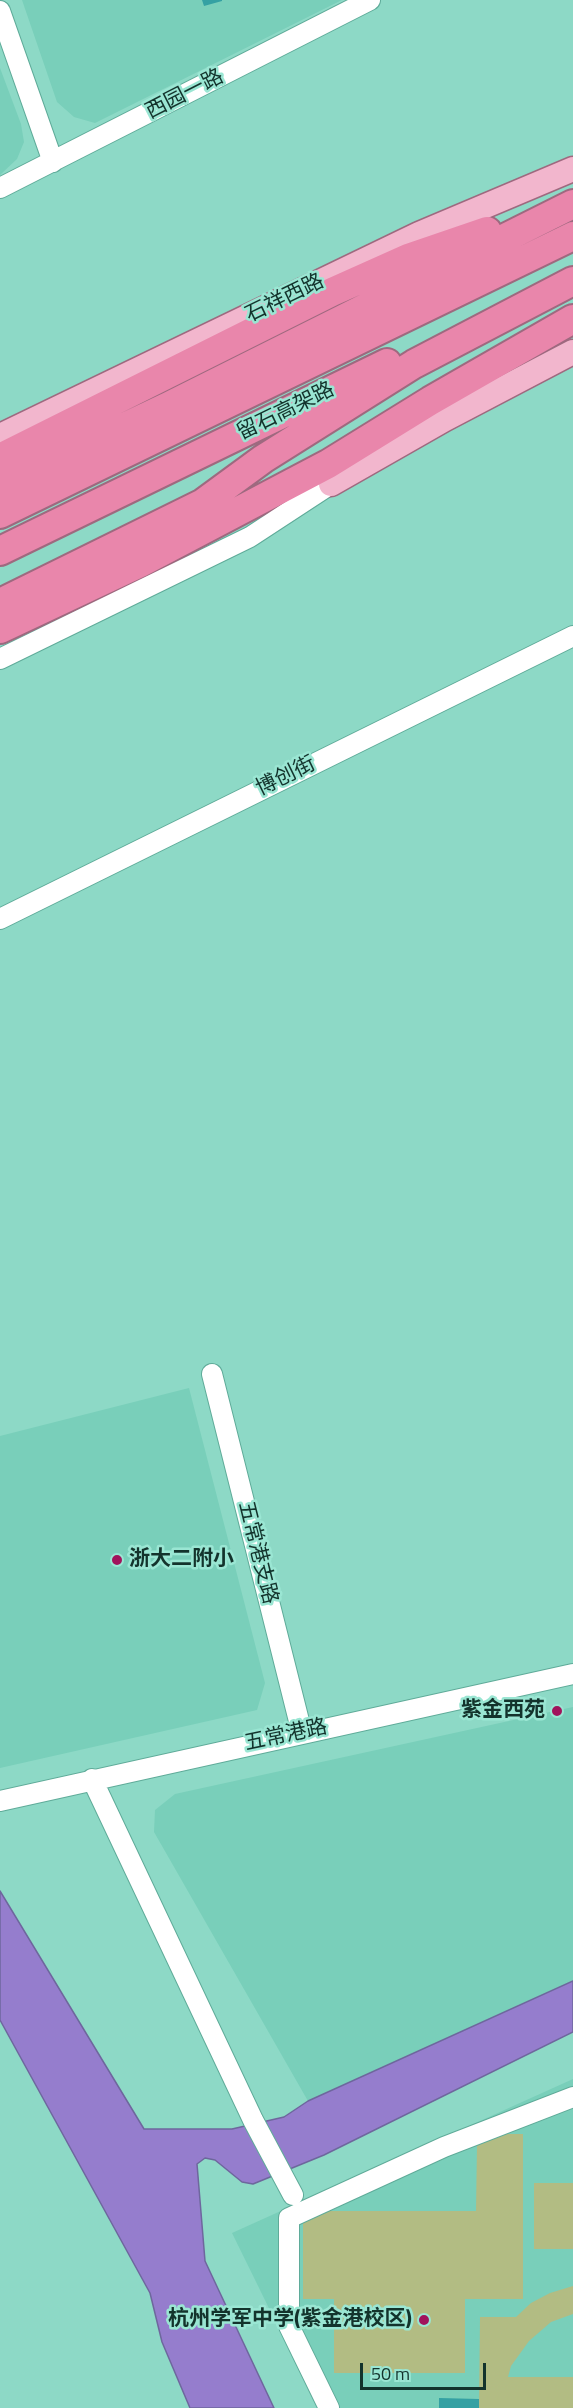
<!DOCTYPE html>
<html>
<head>
<meta charset="utf-8">
<style>
	body { margin:0 }
	#map { position:relative; width:573px; height:2408px; overflow:hidden; background:#8dd9c6; font-family:"Titillium Web",sans-serif }
	canvas { display:block }
	.scale { position:absolute; left:360px; top:2363px; width:126px; height:27px; box-sizing:border-box; border:3px solid #13332c; border-top:0; padding-left:8px; font-size:18px; line-height:21px; white-space:nowrap; color:#13332c; -webkit-text-stroke:4px #9ae6d3; paint-order:stroke }
</style>
</head>
<body>
<div id="map">
<canvas width="573" height="2408"></canvas>
<div class="scale">50 m</div>
</div>
<script>
const g = document.querySelector('canvas').getContext('2d');
g.lineJoin = 'round';
function fillPath(path, color) { g.fillStyle = color; g.fill(path, 'evenodd'); }
const toPath = rows => new Path2D(rows.map(r => 'M' + r).join(''));
function trace(path, color, width, dash) { g.strokeStyle = color; g.lineWidth = width; g.lineCap = dash ? 'butt' : 'round'; g.setLineDash(dash || []); g.stroke(path); }
function write(font, color, halo, rows, align = 'center') {
  g.font = font + ' "Titillium Web","Noto Sans SC",sans-serif'; g.lineWidth = 5; g.setLineDash([]); g.textBaseline = 'middle'; g.strokeStyle = halo; g.fillStyle = color; for (const [text, x, y, turn = 0] of rows) {
    g.save(); g.translate(x, y); g.rotate((+turn || 0) * Math.PI / 180); g.textAlign = isNaN(turn) ? turn : align; if (halo) g.strokeText(text, 0, 0); g.fillText(text, 0, 0); g.restore();
  }
}
const built = toPath([
	[22,0,342,0,95,123,74,117,57,102],
	[0,68,21,124,24,142,17,159,0,175],
	[189,1388,265,1683,257,1710,0,1768,0,1436],
	[573,1707,573,1981,308,2101,154,1832,155,1810,175,1794],
	[573,2079,573,2408,318,2408,232,2233]
]);
const green = toPath([
	[498,2134,523,2134,523,2299,465,2299,465,2373,334,2373,334,2299,303,2299,303,2223,325,2211,476,2211,477,2145],
	[534,2183,573,2183,573,2249,534,2249],
	[573,2286,573,2314,551,2322,529,2341,511,2366,508,2377,573,2377,573,2408,479,2408,480,2317,516,2317,531,2303,550,2293]
]);
const water = toPath([
	[0,1891,144,2129,232,2129,284,2117,308,2101,573,1981,573,2032,324,2155,253,2184,242,2182,215,2160,205,2158,197,2164,205,2261,274,2408,190,2408,162,2342,150,2293,0,2020,0,1891]
]);
const building = toPath([
	[202,0,222,0,222,1,204,6],
	[439,2398,479,2399,479,2408,439,2408]
]);
const minor = toPath([
	[0,11,53,162],
	[0,188,370,0],
	[0,659,250,537,331,484],
	[0,919,573,636],
	[212,1374,302,1733],
	[92,1779,253,2120,293,2195],
	[0,1801,573,1674],
	[329,2408,289,2326,289,2218,444,2147,573,2097]
]);
const major = toPath([
	[0,436,419,234,573,169],
	[331,484,445,419,573,352]
]);
const highway = toPath([
	[0,458,332,292,408,258,487,231],
	[0,486,169,406,573,204],
	[0,514,573,236],
	[0,551,387,363],
	[0,603,203,503,263,459,414,364,573,281],
	[0,629,140,563,328,464,430,401,573,319]
]);
const markers = [
	[117,1560,6,"#a1135c"],
	[557,1711,6,"#a1135c"],
	[424,2320,6,"#a1135c"]
];
const streetNames = [
	["西园一路",185,95,-27],
	["石祥西路",285,299,-26],
	["留石高架路",286,412,-26],
	["博创街",286,777,-26],
	["五常港支路",257,1553,76],
	["五常港路",286,1736,-12]
];
const poiNames = [
	["浙大二附小",129,1560,"left"],
	["紫金西苑",545,1711],
	["杭州学军中学(紫金港校区)",412,2320]
];
fillPath(built, '#79cfba');
fillPath(green, '#b2bc83');
fillPath(water, '#957dcd');
trace(water, '#6e679d', 1.5);
fillPath(building, '#35a1a3');
trace(minor, '#5fab99', 22);
trace(major, '#9e697f', 27);
trace(highway, '#9e697f', 32);
trace(minor, '#fff', 20);
trace(major, '#f2b6cd', 24);
trace(highway, '#e986ab', 28);
for (const [x, y, r, color] of markers) { const dot = new Path2D(); dot.arc(x, y, r, 0, 2 * Math.PI); g.fillStyle = color; g.fill(dot); trace(dot, '#9ae6d3', 2); }
write('21px', '#13332c', '#9ae6d3', streetNames);
write('bold 21px', '#13332c', '#9ae6d3', poiNames, 'right');
</script>
</body>
</html>
